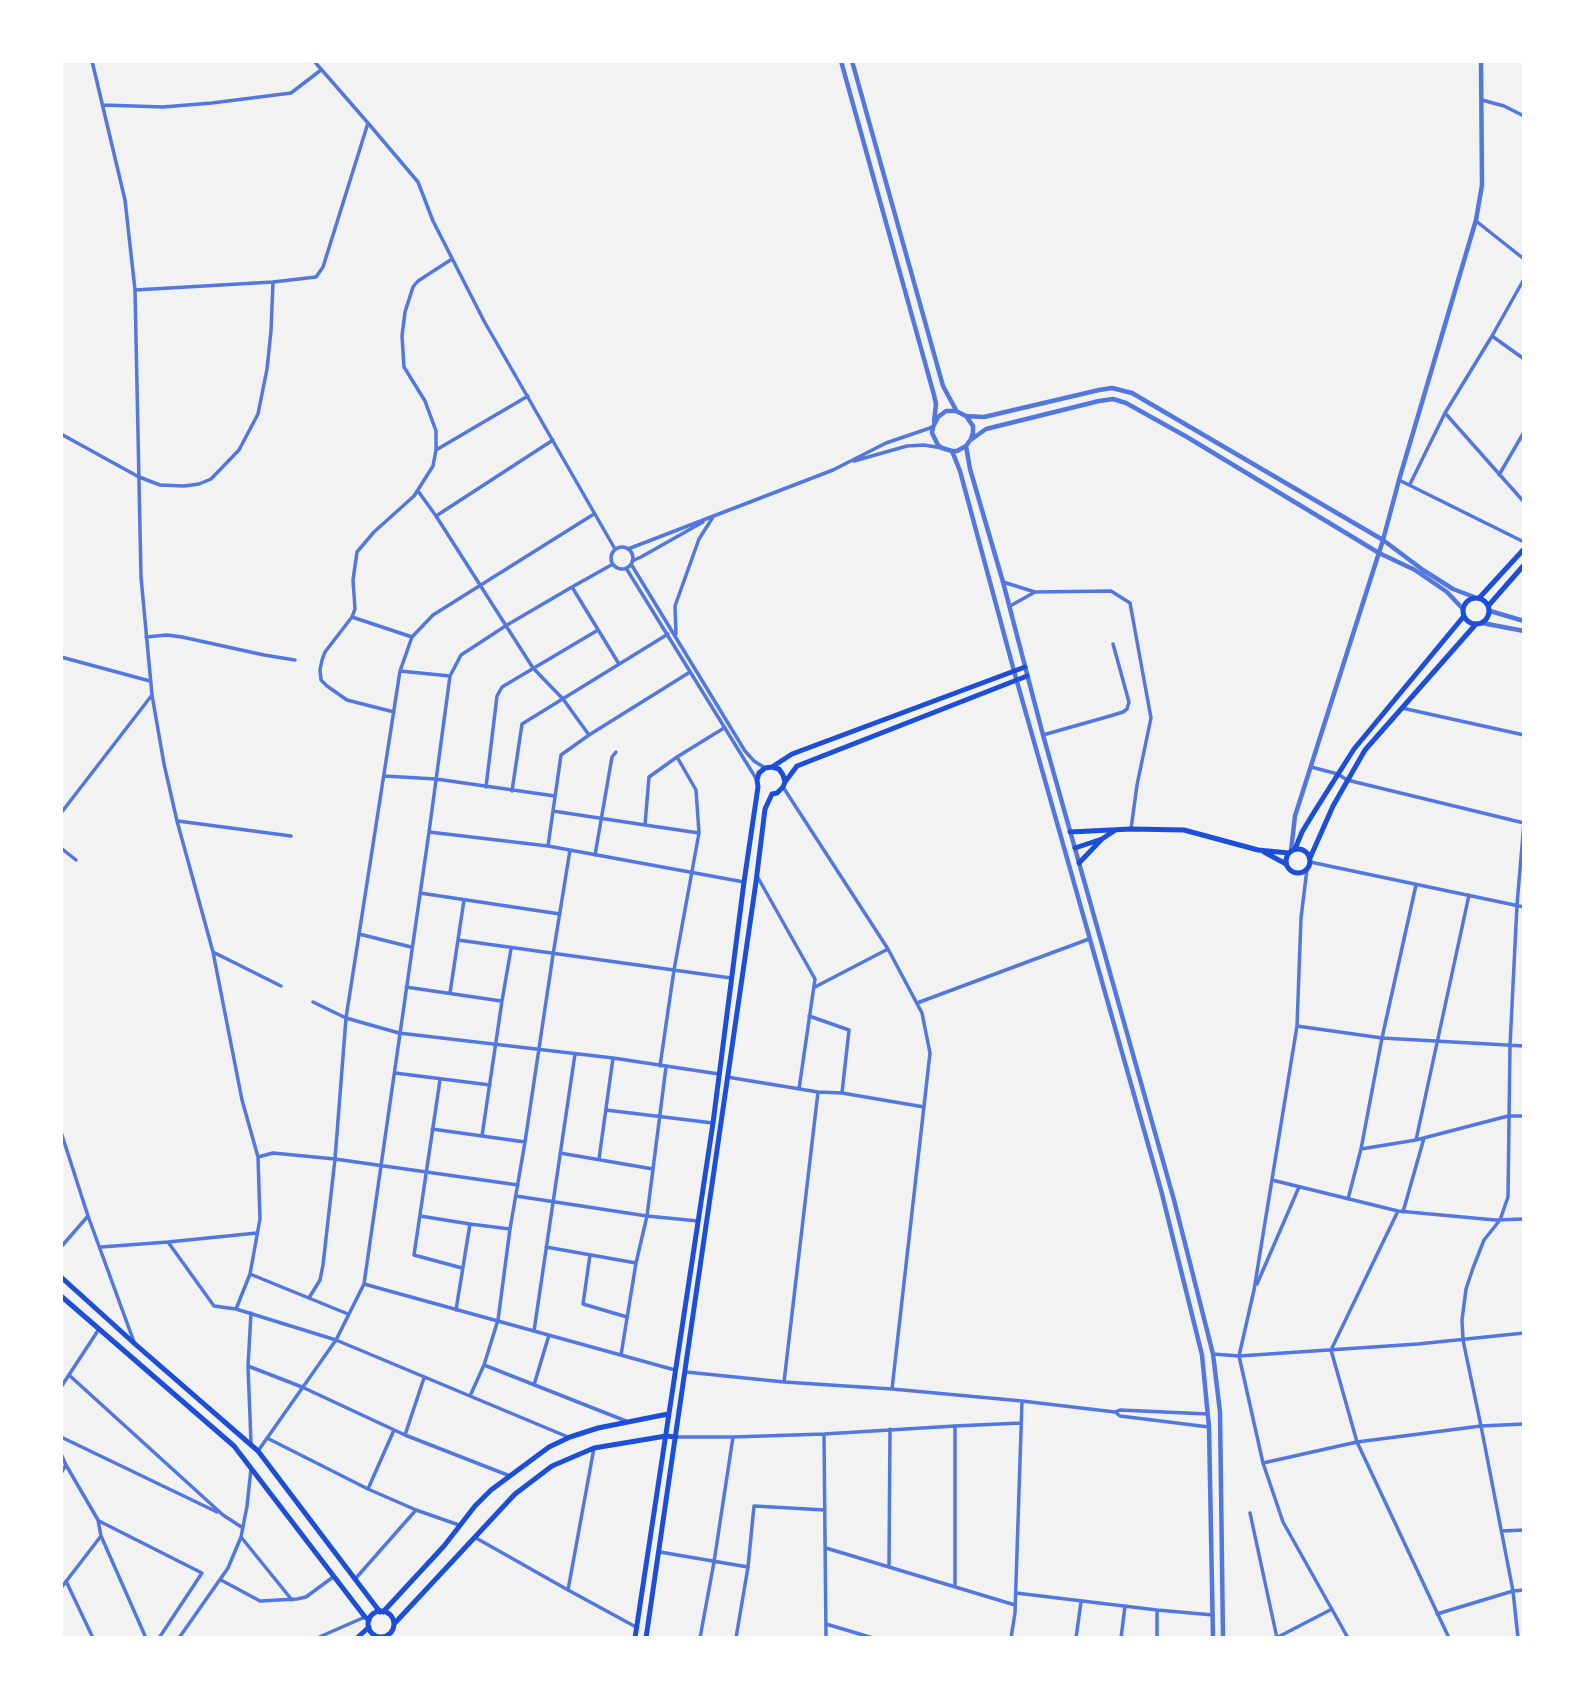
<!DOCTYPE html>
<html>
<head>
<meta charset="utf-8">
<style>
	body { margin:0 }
	#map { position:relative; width:1585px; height:1699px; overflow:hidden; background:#f2f2f2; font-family:"PT Sans",sans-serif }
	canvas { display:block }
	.frame { position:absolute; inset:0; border:63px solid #fff; pointer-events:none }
</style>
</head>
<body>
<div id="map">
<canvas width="1585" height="1699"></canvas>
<div class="frame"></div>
</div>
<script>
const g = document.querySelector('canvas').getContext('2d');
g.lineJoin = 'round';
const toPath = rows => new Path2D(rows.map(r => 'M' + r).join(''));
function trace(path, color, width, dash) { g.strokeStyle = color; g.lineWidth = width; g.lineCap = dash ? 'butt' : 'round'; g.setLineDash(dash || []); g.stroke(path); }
const minor = toPath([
	[92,61,125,200,135,290,141,577,152,695,164,764,177,821,213,952,242,1100,258,1157,260,1219,250,1274,236,1309],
	[314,61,368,123,418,182,433,221,484,321,615,549],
	[1482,100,1504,106,1524,116],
	[103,105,163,107,212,103,291,93,321,70],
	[1476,221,1524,259],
	[135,290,273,282,316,277,323,267,368,123],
	[1492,336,1524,359],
	[1445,413,1524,502],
	[61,434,139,477,160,485,184,486,199,484,211,479,239,450,258,414,267,369,271,331,273,282],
	[436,450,528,396],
	[854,461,907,446,924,445,942,448],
	[1499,475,1524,432],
	[1399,480,1524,542],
	[1410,484,1445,413,1492,336,1524,279],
	[418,491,436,516,533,668,563,699,589,735],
	[436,516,553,440],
	'611 558a11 11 0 1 1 22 0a11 11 0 1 1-22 0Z',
	[628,549,833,470,886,443,933,427],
	[632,561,641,557,703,522],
	[631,564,745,751,754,761,765,768],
	[626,568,757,780],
	[1003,582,1035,592,1111,591,1130,603,1151,718,1137,785,1131,829],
	[572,587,619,664],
	[1010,606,1035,592],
	[352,617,412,637],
	[676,634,675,606,699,539,713,517],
	[146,637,167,635,182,637,264,655,295,660],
	[61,657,150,681],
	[400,671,450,676],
	[1402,708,1524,735],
	[394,712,347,700,327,686,321,680,320,670,322,660,325,652,352,617,355,609,353,580,357,552,374,532,414,496,433,466,436,450,436,431,425,401,404,367,402,336,405,312,413,287,418,281,452,259],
	[1043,735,1110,716,1123,712,1127,709,1129,702,1113,644],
	[1311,767,1338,774,1347,780,1524,823],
	[384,776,436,779,555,796],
	[486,787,497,696,502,687,598,630],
	[783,787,888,949,922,1013,930,1053,892,1389],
	[512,791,522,724,668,634],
	[553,811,645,825,649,777,677,757],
	[61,813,152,695],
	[178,821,291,836],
	[645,825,699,833],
	[429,832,548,846,744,882],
	[548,846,561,755,589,735,690,672],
	[61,848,76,860],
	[595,855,612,757,616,752],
	[1310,862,1524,907],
	[1307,869,1301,918,1297,1026,1254,1290,1239,1356,1263,1463,1283,1522,1348,1638],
	[757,876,815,979,799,1089],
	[420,893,560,914],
	[359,934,411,947],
	[458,940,731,978],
	[213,952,281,986],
	[406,987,501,1001],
	[815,987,888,949],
	[450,993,464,900],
	[313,1002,346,1018,399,1033,613,1058,719,1074],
	[917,1003,1089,939],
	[809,1016,849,1030,842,1093],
	[1297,1026,1382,1038,1524,1046],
	[660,1066,674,970,699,833,696,790,677,757,724,728],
	[395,1073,490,1085],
	[727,1077,818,1092,842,1093,924,1107],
	[440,1080,414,1255,462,1268],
	[606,1110,713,1123],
	[432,1129,525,1142],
	[61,1132,88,1216,134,1342],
	[482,1136,502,1001,511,949],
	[1416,1140,1469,895],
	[1361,1149,1416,1140,1508,1116,1524,1116],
	[560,1153,653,1169],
	[258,1157,273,1153,335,1159,518,1185],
	[599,1159,613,1058],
	[1272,1180,1398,1211,1495,1220,1524,1219],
	[516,1196,647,1216,698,1221],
	[1348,1199,1361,1149,1382,1038,1416,885],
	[1398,1211,1331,1350,1357,1442,1449,1638],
	[1403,1212,1424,1138],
	[420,1216,470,1224,510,1229],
	[168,1242,214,1306,236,1309,336,1340,568,1437],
	[61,1247,88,1216],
	[101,1247,168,1242,257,1233],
	[546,1247,636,1263],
	[590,1255,583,1304,627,1317],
	[250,1274,348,1314],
	[364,1284,675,1370],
	[1257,1284,1299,1187],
	[309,1298,320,1280,323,1265,335,1159,346,1018,400,671,412,637,433,615,594,514],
	[456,1310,470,1224],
	[534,1331,575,1054],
	[1213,1354,1239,1356,1418,1344,1524,1333],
	[621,1355,636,1263,647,1216,666,1067],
	[484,1365,626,1421],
	[248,1366,302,1387,405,1435,510,1476],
	[686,1372,784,1382,892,1389,1022,1401,1115,1412],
	[69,1375,223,1515,243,1528],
	[784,1382,818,1092],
	[534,1385,549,1335],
	[61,1387,99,1329],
	[470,1396,484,1365,498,1320,510,1229,525,1142,553,955,570,850],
	[1208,1414,1120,1410,1115,1412,1120,1416,1209,1427],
	[824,1434,826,1638],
	[405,1435,424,1378],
	[61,1437,217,1512],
	[676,1437,733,1437,824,1434,955,1426,1021,1423],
	[267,1438,368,1489,416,1510,459,1525],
	[251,1443,248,1366,251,1313],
	[258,1451,336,1340,364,1284,429,832,450,676,461,655,507,625,572,587,613,564],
	[61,1454,66,1465,98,1520,101,1536,146,1638],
	[1263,1463,1357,1442,1481,1426,1524,1424],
	[61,1473,66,1465],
	[368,1489,394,1430],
	[1250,1513,1277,1638],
	[99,1521,202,1573,159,1638],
	[1502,1531,1524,1530],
	[241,1537,292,1600],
	[476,1538,568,1590,636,1627],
	[826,1548,1015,1605],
	[660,1552,748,1567],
	[889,1566,890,1429],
	[356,1578,416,1510],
	[221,1580,260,1601,297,1599,306,1597,333,1577],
	[66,1581,93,1638],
	[955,1586,955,1426],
	[61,1588,101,1536],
	[568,1590,594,1448],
	[1016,1593,1157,1610,1213,1615],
	[1157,1610,1157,1638],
	[1437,1614,1513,1591,1524,1590],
	[826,1624,873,1638],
	[1278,1637,1332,1609],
	[179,1638,228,1568,241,1537,247,1506,251,1469],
	[317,1638,365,1617],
	[700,1638,714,1562,733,1437],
	[736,1638,748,1567,754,1506,825,1510],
	[1011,1638,1015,1613,1022,1401],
	[1076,1638,1081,1602],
	[1121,1638,1125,1606],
	[1518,1638,1513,1591,1481,1426,1463,1340,1462,1320,1466,1289,1473,1268,1484,1240,1500,1220,1508,1197,1510,1046,1517,905,1524,822]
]);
const tertiary = toPath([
	[841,61,934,395,936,404,934,422],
	[852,61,943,386,956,410],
	[966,416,973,426,973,433,971,439,966,446,957,451,952,451,942,448,938,445,932,433,933,427,938,417,946,411,956,411,966,416,984,417,1099,390,1112,388,1132,393,1383,540,1423,570,1453,589,1474,597],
	[972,439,986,429,1099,401,1113,399,1126,403,1187,437,1379,553,1415,570,1447,592,1463,609],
	[966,446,970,469,1003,582,1043,735,1174,1200,1213,1354,1220,1412,1223,1638],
	[952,451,960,471,1014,671,1161,1190,1202,1355,1209,1427,1213,1638],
	[1490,611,1524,621],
	[1482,623,1524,631],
	[1291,851,1295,816,1383,540,1399,480,1476,220,1482,185,1481,61]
]);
const secondary = toPath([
	[1480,597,1524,549],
	'1463 611a13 13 0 1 1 26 0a13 13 0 1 1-26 0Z',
	[1489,605,1524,565],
	[772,767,779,769,783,775,785,782],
	[1070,832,1131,829,1184,830,1258,850,1289,853],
	[1075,848,1102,839,1114,831],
	[1295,849,1302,832,1316,809,1354,749,1464,616],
	'1286 861a12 12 0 1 1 24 0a12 12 0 1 1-24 0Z',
	[1264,852,1286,864],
	[1310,858,1333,806,1365,750,1476,624],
	[1079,863,1101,840],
	[61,1277,135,1344,258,1451,380,1612],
	[61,1296,234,1446,365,1617,369,1620],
	'368 1624a13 13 0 1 1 26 0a13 13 0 1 1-26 0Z',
	[383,1612,444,1546,475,1506,491,1490,549,1447,570,1437,598,1428,668,1414],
	[394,1624,515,1494,552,1466,594,1448,666,1436,676,1437],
	[357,1638,369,1627],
	[635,1638,713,1123,744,882,758,787,757,780,759,773,765,768,772,767,792,754,1025,667],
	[646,1638,756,882,765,809,772,794,777,793,783,787,785,782,797,766,1027,676]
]);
trace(minor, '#5277de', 3.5);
trace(tertiary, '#5277de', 4.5);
trace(secondary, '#1d4ed8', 5);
</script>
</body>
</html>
